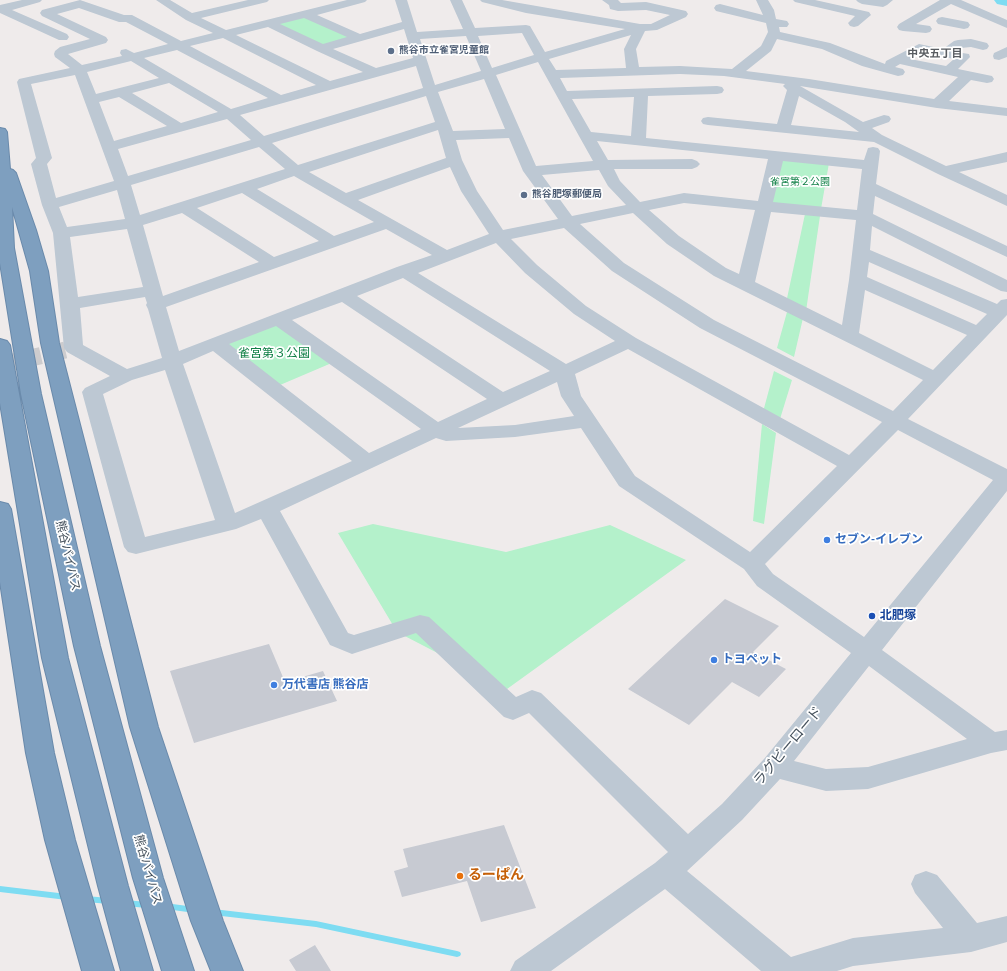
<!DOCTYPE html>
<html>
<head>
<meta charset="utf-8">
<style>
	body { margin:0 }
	canvas { display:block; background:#efebeb }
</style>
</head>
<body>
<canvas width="1007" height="971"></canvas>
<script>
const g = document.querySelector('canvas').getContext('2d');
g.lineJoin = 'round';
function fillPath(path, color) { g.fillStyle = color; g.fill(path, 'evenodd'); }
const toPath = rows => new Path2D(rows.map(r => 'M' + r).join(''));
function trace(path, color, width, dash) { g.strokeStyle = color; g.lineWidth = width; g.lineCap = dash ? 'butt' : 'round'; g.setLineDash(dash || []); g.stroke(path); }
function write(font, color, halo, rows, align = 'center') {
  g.font = font + ' "Source Sans 3","Noto Sans JP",sans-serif'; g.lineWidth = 3.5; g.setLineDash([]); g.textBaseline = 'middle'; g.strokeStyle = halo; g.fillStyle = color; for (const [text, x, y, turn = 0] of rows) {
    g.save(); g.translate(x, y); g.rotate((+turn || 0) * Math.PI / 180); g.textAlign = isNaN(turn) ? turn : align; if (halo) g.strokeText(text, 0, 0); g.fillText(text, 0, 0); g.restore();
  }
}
const green = toPath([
	[308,15,354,37,322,46,275,24],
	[781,158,829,163,821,209,769,203],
	[805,214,820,216,806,311,786,303],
	[787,312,803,318,794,357,777,348],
	[278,323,334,362,273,388,218,345],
	[774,371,792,380,780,419,763,412],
	[762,424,776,433,764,524,753,521],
	[373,524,506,552,610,525,686,560,507,689,397,632,338,533]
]);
const stream = toPath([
	[0,886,67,894,70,895,71,897,70,899,67,900,0,892,0,886],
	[86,896,109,898,112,899,113,901,112,903,109,904,86,902,83,901,82,899,83,897,86,896],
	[125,900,147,902,150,903,151,905,150,907,147,908,125,906,122,905,121,903,122,901,125,900],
	[165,903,195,907,198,908,199,910,198,912,195,913,165,909,162,908,161,906,162,904,165,903],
	[213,909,316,921,457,951,460,952,461,954,460,956,457,957,316,927,213,915,210,914,209,912,210,910,213,909]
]);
const river = toPath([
	[994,0,1007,0,1007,6,997,4,994,0]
]);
const building = toPath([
	[725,599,779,626,753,652,786,669,759,697,732,682,689,725,628,689],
	[269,644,285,682,323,671,337,701,194,743,170,671],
	[504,825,536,908,481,922,467,881,402,897,394,871,408,867,403,849],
	[315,945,331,971,296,971,289,960]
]);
const minorTunnelFar1 = toPath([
	[0,365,74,348]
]);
const minorTunnel = toPath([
	[0,365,2,364]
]);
const minor = toPath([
	[22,0,42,0,40,2,12,10,67,34,69,37,67,40,59,40,0,13,0,5,22,0],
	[80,0,124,15,132,15,181,41,213,33,186,20,156,0,170,0,192,13,248,0,269,0,267,2,201,18,226,30,347,0,367,0,365,2,317,15,360,34,402,22,395,0,407,0,417,32,463,29,450,0,462,0,475,28,526,25,530,26,545,52,625,29,526,13,482,2,480,0,502,0,640,24,651,24,670,15,646,10,618,11,610,9,609,5,602,0,618,0,621,3,646,2,686,11,688,14,686,17,657,30,645,31,636,49,639,67,680,66,732,69,761,46,768,32,766,23,716,11,714,8,716,5,720,4,763,15,756,0,768,0,774,10,776,19,787,21,789,24,787,27,779,27,780,32,830,43,885,64,886,61,919,44,943,49,954,41,958,40,971,39,987,43,989,46,987,49,983,50,971,47,961,48,956,52,969,54,970,57,958,69,992,76,994,79,992,82,987,83,971,80,949,101,1007,108,1007,116,937,108,800,86,863,122,884,115,889,116,891,119,889,122,872,128,882,135,946,166,1007,152,1007,162,959,172,1007,195,1007,206,938,174,874,142,708,125,703,124,701,121,703,118,708,117,777,124,787,90,783,86,785,84,724,76,680,74,560,78,567,91,717,86,722,87,724,90,722,93,717,94,648,96,646,138,864,160,868,148,873,147,878,148,880,151,876,184,1007,246,1007,257,875,196,873,214,1007,280,1007,292,1001,291,872,226,870,250,997,304,1001,300,1007,299,1007,315,908,419,1007,469,1007,491,882,650,995,732,1007,730,1007,750,991,753,868,789,826,791,780,779,742,820,687,871,791,957,853,938,943,928,915,893,911,884,915,875,926,871,937,875,977,923,1007,916,1007,942,971,952,853,966,837,971,761,971,665,889,551,971,510,971,515,961,655,863,668,852,529,713,513,720,504,717,416,633,352,654,330,645,261,519,236,529,136,554,128,552,124,547,82,392,85,388,110,376,67,352,64,348,53,233,42,205,31,164,36,158,17,82,19,79,70,68,55,57,54,54,55,51,60,47,90,39,42,16,40,13,42,10,80,0],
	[79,8,119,22,126,22,168,44,134,53,126,49,121,50,120,53,122,56,82,65,68,54,106,43,108,40,106,37,57,14,79,8],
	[304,18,347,37,323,44,280,24,304,18],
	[268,27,317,51,363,72,330,81,236,35,268,27],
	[404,29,413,58,376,68,333,49,404,29],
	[522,33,534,55,492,68,478,36,522,33],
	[631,35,624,49,626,68,556,70,549,59,631,35],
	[466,36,481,71,435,85,420,39,466,36],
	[223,38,316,85,281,95,190,46,223,38],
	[777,39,822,49,862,66,898,76,903,75,905,72,903,69,895,67,900,64,958,77,934,99,809,79,746,71,771,51,777,39],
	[177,50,268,98,231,109,144,58,177,50],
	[921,52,954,59,946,66,910,59,921,52],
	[131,61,159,78,96,94,87,72,131,61],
	[538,62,579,136,593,161,536,166,496,75,538,62],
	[416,66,423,88,264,136,240,115,416,66],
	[75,75,114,181,56,198,47,164,52,158,31,84,75,75],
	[484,79,505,129,453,131,438,92,484,79],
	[169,83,218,112,181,123,132,93,169,83],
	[426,96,435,122,298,165,272,143,426,96],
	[799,96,845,122,859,132,791,125,799,96],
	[119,97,167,126,114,141,99,102,119,97],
	[634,97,631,136,591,132,572,99,634,97],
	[227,119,251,140,128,176,118,149,227,119],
	[438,130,446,158,346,193,309,172,438,130],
	[509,138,523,171,558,219,503,230,477,191,462,160,456,140,509,138],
	[597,141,768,159,758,201,684,193,640,202,620,181,614,169,692,169,697,167,700,164,697,161,692,159,608,160,597,141],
	[259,147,285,169,140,215,131,185,259,147],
	[783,161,862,169,857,210,773,202,783,161],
	[450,167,461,191,489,234,447,250,358,200,450,167],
	[599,170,608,186,626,205,572,216,542,175,599,170],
	[294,176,339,202,374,222,334,236,257,189,294,176],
	[117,190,125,219,67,227,59,207,117,190],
	[242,193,319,241,274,257,197,208,242,193],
	[684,203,755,210,739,274,726,268,679,236,649,210,684,203],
	[771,212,856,220,849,280,842,325,755,282,771,212],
	[182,213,259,262,163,296,143,225,182,213],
	[633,213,667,244,714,276,923,380,893,411,714,320,624,263,580,224,633,213],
	[564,228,612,271,700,328,882,422,849,455,636,338,586,306,537,265,511,239,564,228],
	[127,229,143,287,78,297,70,237,127,229],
	[386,229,432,255,397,267,179,351,166,307,386,229],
	[496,243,525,273,574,314,615,341,566,364,418,273,496,243],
	[869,262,987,314,976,325,867,277,869,262],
	[403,278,550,371,503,392,357,296,403,278],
	[865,290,967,335,933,370,859,333,865,290],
	[145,297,147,303,146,305,148,309,162,358,127,369,83,345,80,308,145,297],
	[342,302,487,399,438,422,292,320,342,302],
	[276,326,421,429,369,453,229,344,276,326],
	[628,349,837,466,750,552,635,476,581,396,575,374,628,349],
	[213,351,352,461,235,513,183,364,213,351],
	[165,370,215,520,145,537,103,394,132,380,165,370],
	[557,382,561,396,574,416,515,425,458,428,557,382],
	[581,428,619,486,744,569,757,586,851,653,764,759,722,804,688,834,541,693,532,690,516,697,429,617,420,615,354,635,348,633,280,511,436,438,446,441,515,437,581,428],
	[898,430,993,480,864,637,773,574,765,564,898,430],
	[869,666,967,739,868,767,826,769,794,761,869,666],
	[793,0,815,0,869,12,871,15,858,26,854,27,850,26,848,23,855,16,795,2,793,0],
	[856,0,893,0,887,5,883,7,862,4,858,2,856,0],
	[940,0,961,0,1007,20,1007,28,951,4,916,24,930,26,932,29,930,32,926,33,903,31,899,30,897,27,899,24,940,0],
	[942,17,968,22,970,25,968,28,964,29,938,24,936,21,938,18,942,17],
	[1007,47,1007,57,999,60,994,59,993,56,994,53,1007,47]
]);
const highway = toPath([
	[0,128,5,129,7,132,10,169,13,170,16,173,36,230,48,271,59,343,158,727,223,921,243,971,211,971,191,921,130,727,41,343,30,271,12,207,14,248,41,394,100,646,163,878,194,971,162,971,133,878,74,646,21,394,0,263,0,128],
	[0,339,7,341,10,345,68,658,128,886,153,971,121,971,98,886,42,658,0,403,0,339],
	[0,502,8,504,11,509,54,753,75,840,114,971,82,971,45,840,26,753,0,582,0,502]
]);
const markers = [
	[391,51,4,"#5c6f8a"],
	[524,195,4,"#5c6f8a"],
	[827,540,4,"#3f7fe0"],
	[872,616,4,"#1a4fb4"],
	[714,660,4,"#3f7fe0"],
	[274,685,4,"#3f7fe0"],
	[460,876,4,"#e8710a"]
];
const farServicenames = [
	["熊谷市立雀宮児童館",399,51],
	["熊谷肥塚郵便局",532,195]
];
const farParknames = [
	["雀宮第２公園",800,183]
];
const farNeighbourhoodnames = [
	["中央五丁目",935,55]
];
const parkNames = [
	["雀宮第３公園",274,354]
];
const shopNames = [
	["セブン-イレブン",835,540],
	["トヨペット",722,660],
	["万代書店 熊谷店",282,685]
];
const streetNames = [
	["熊谷バイパス",67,556,77],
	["熊谷バイパス",147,870,74]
];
const transitNames = [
	["北肥塚",880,616]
];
const nearStreetnames = [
	["ラグビーロード",789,747,-50]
];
const nearFoodnames = [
	["るーぱん",468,876]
];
fillPath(green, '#b4f1cb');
fillPath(stream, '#7edcf2');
fillPath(river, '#7edcf2');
fillPath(building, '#c7cad2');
trace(minorTunnelFar1, '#cdccce', 17, [17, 8]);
trace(minorTunnel, '#cdccce', 22, [22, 11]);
trace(highway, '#6a8aab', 2);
fillPath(minor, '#bdc8d3');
fillPath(highway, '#7e9fbf');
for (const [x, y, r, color] of markers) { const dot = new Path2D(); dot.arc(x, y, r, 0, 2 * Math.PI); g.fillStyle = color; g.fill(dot); trace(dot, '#fff', 1.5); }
write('bold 10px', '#4e5e75', '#fff', farServicenames, 'left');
write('10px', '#0f7f45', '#fff', farParknames);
write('bold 11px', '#585c61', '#fff', farNeighbourhoodnames);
write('12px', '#0f7f45', '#fff', parkNames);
write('bold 12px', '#366cbe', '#fff', shopNames, 'left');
write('12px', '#434f5a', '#fff', streetNames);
write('bold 12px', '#164399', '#fff', transitNames, 'left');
write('14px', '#434f5a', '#fff', nearStreetnames);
write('bold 14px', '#c56008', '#fff', nearFoodnames, 'left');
</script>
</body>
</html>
